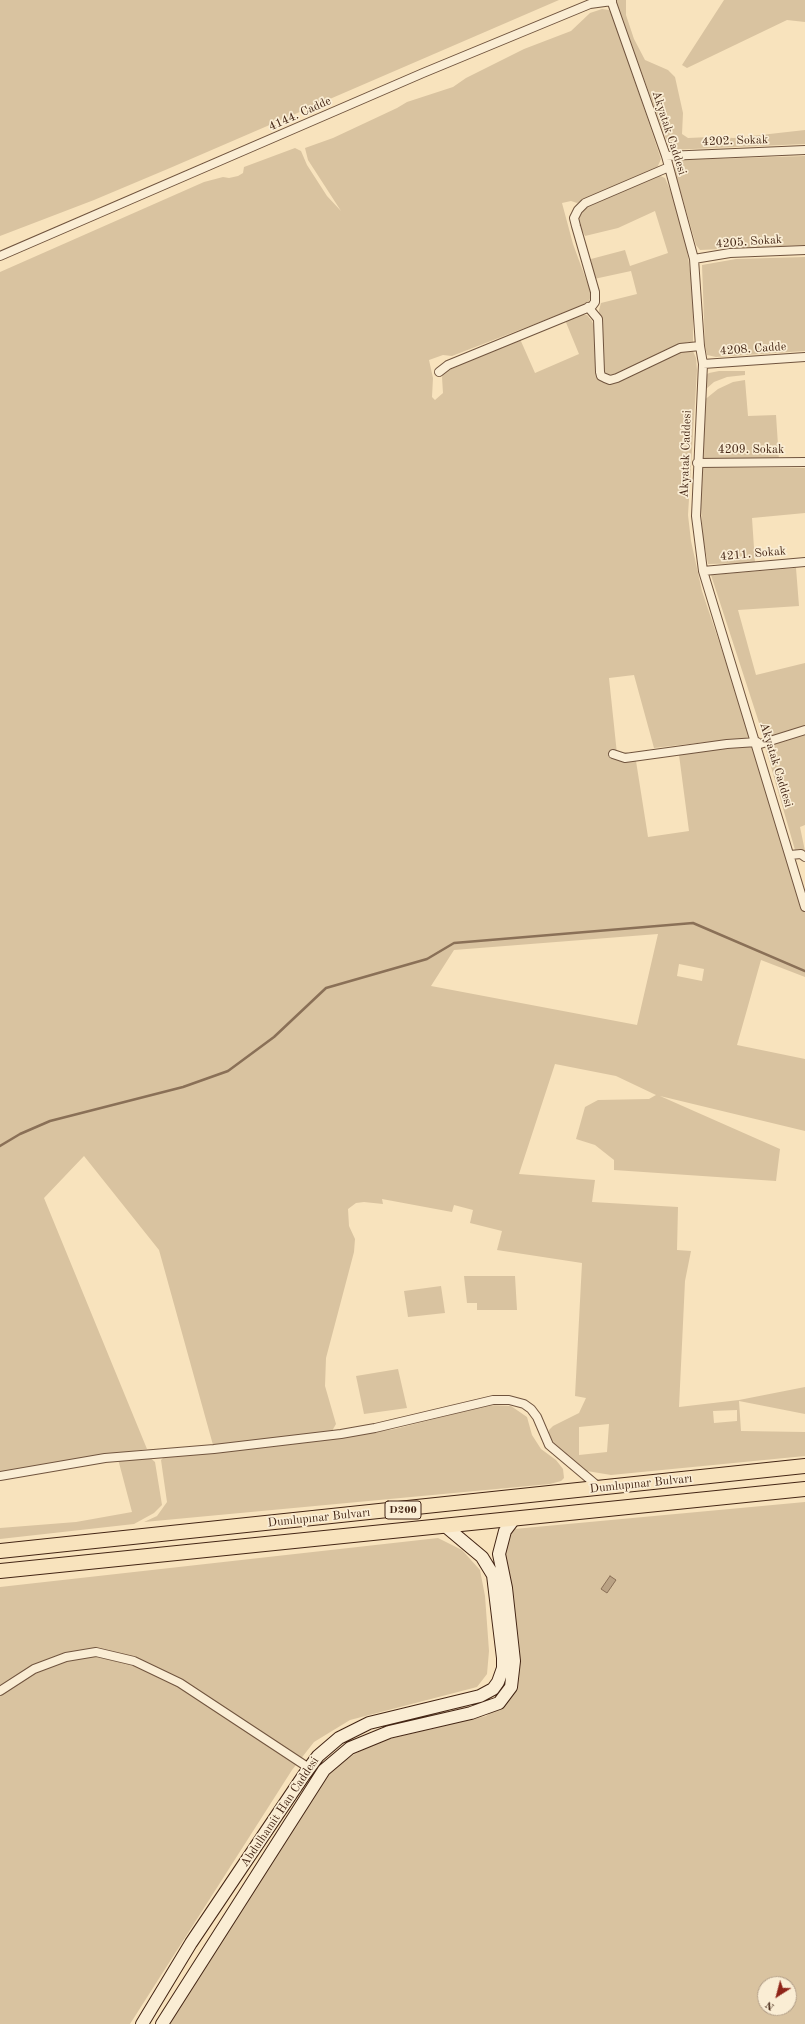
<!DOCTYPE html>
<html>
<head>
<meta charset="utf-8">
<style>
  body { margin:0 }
  #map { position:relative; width:805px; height:2024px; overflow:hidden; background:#f8e3bd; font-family:"Old Standard TT",serif }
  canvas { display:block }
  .north { position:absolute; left:757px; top:1976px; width:40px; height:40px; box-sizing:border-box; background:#faedd4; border:1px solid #b19d87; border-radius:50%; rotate:216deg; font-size:11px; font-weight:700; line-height:16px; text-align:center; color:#432514 }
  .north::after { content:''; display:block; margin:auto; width:14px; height:18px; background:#8f2418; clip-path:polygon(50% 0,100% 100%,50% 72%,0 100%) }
</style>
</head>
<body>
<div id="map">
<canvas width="805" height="2024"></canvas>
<div class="north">N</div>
</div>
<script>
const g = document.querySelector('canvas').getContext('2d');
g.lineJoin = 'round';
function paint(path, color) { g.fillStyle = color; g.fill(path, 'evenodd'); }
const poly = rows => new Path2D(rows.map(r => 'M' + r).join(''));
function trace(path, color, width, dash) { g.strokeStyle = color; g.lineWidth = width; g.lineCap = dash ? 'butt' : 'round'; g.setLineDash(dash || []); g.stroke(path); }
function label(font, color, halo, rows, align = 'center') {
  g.font = font + ' "Old Standard TT",serif'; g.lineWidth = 3.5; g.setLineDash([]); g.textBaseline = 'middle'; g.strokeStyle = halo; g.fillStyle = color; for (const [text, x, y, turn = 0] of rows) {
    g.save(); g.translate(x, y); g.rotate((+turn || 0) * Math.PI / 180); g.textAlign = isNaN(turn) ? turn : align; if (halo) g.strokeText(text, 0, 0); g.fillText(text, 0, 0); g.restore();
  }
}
paint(poly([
  [0,0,559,0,170,168,94,200,0,236],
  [615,0,626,0,626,15,634,39,645,60,668,70,675,77,683,113,682,134,688,138,710,137,734,138,805,130,805,144,670,150],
  [724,0,805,0,805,22,787,20,687,68,682,65],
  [602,9,609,10,613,17,661,159,657,168,577,203,571,201,562,203,573,244,591,293,589,303,452,356,443,355,429,360,433,378,432,397,435,400,443,393,442,377,444,372,520,339,535,373,579,354,565,320,580,315,587,315,592,321,595,329,595,358,598,373,603,380,683,349,692,349,696,358,697,370,688,515,691,541,702,591,752,740,706,742,654,748,634,675,609,678,617,754,627,752,636,761,648,837,689,831,679,755,720,748,751,746,756,749,770,804,805,912,805,977,761,960,737,1045,805,1059,805,1131,660,1096,780,1149,776,1181,614,1170,614,1160,595,1145,576,1139,585,1107,598,1100,649,1099,656,1095,616,1076,555,1064,519,1174,595,1180,592,1202,678,1207,677,1250,691,1251,685,1281,679,1407,739,1400,805,1387,805,1414,739,1401,741,1431,805,1432,805,1456,611,1475,587,1471,552,1444,549,1438,549,1430,553,1426,579,1413,586,1398,575,1396,582,1263,497,1250,502,1231,470,1223,473,1210,454,1205,452,1212,382,1199,383,1204,364,1202,356,1203,348,1209,349,1226,355,1239,354,1252,326,1358,325,1386,336,1424,332,1431,314,1435,213,1445,159,1250,84,1156,44,1198,147,1449,0,1473,0,272,204,182,223,177,229,178,238,176,243,173,244,167,295,148,301,151,307,165,327,196,341,211,308,160,305,148,333,138,397,108,407,102,453,87,466,78,524,49,571,31,590,13],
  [658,934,637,1025,431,986,454,950],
  [679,964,704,969,702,981,677,976],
  [737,1410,737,1421,714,1423,713,1411],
  [609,1424,607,1452,579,1455,579,1427],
  [805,156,805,245,700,250,696,245,674,169,676,163,680,160],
  [658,175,665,178,674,199,686,243,693,292,693,342,688,342,623,372,610,375,604,373,602,367,599,310,601,303,637,294,631,271,594,279,591,259,625,250,630,266,668,253,655,211,618,228,585,236,579,224,579,215,584,208],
  [805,257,805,351,716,357,707,355,705,346,702,265,736,259],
  [719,371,745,371,745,375,727,377,714,382,706,389,705,376,709,373],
  [745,380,748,416,776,415,779,460,700,461,703,401,718,389,733,382],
  [702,468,805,468,805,513,752,518,755,563,708,564,703,538,701,508],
  [796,568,799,606,738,610,756,675,805,663,805,726,764,738,711,575],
  [805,733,805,825,800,827,805,851,801,849,795,850,765,746],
  [464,1276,515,1276,517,1310,477,1310,477,1303,467,1303],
  [441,1286,445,1313,408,1317,404,1291],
  [398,1369,407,1408,364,1414,356,1376],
  [489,1405,511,1406,527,1417,532,1435,541,1449,556,1460,563,1469,564,1478,561,1481,550,1484,144,1522,157,1516,167,1502,161,1460,164,1457,361,1434,395,1429],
  [148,1456,155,1462,162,1505,154,1513,134,1524,0,1539,0,1528,76,1522,132,1512,118,1459],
  [805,1502,805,2024,169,2024,323,1780,333,1769,353,1755,376,1742,486,1716,507,1701,514,1690,519,1673,519,1651,501,1552,505,1539,514,1529],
  [765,1984,789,1984,789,2008,765,2008],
  [438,1538,462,1550,480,1570,485,1596,489,1651,487,1674,477,1687,350,1720,314,1742,292,1770,130,2024,0,2024,0,1587]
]), '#d9c3a0');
const water = poly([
  [610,1576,616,1580,607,1593,601,1589,610,1576]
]);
paint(water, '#baa284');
trace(water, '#8a7057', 1);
trace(poly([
  [0,1146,20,1134,50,1121,183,1087,228,1071,274,1037,326,988,427,959,454,943,693,923,805,971]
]), '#8a7057', 2.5);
const minor = poly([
  [611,0,666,156,694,259,700,346,703,364,696,516,703,571,805,907],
  [666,156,805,150],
  [0,256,423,73,590,4,612,1],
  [694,259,730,253,805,250],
  [588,307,598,319,600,372,601,376,605,378,610,380,617,378,680,348,700,346],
  [703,364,805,357],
  [439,372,448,365,592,306,595,302,595,292,576,226,574,218,578,210,585,203,669,167],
  [697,463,805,462],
  [703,571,805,562],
  [757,745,805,730],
  [613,754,625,758,727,744,757,742],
  [790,855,801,854,805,857],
  [0,1476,105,1458,214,1449,341,1434,375,1428,493,1400,509,1400,524,1404,531,1409,537,1417,549,1445,600,1488],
  [0,1691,34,1669,66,1657,96,1652,134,1661,180,1683,309,1768]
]);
const secondary = poly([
  [142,2024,191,1943,304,1775,318,1756,339,1738,369,1723,480,1696,493,1689,498,1682,503,1668,503,1658,493,1575,482,1557,445,1526],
  [162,2024,324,1770,350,1748,389,1732,471,1713,499,1703,511,1687,514,1661,506,1588,499,1554,505,1531,514,1519]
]);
const trunk = poly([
  [0,1551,805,1466],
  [0,1571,805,1489]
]);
trace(minor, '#70543e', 10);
trace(secondary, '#432514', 14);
trace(trunk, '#432514', 16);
trace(minor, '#faedd4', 8);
trace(secondary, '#faedd4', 12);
trace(trunk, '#f8e3bd', 14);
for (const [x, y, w] of [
  [403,1510,36]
]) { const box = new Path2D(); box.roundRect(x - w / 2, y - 9, w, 18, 3); g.fillStyle = '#faedd4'; g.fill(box); trace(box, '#432514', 1); }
label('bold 11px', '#432514', null, [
  ["D200",403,1510]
]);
label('12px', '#432514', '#faedd4', [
  ["4144. Cadde",300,114,-24],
  ["Akyatak Caddesi",669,133,72],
  ["4202. Sokak",735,141,-2],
  ["4205. Sokak",749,242,-4],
  ["4208. Cadde",753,349,-4],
  ["4209. Sokak",751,450],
  ["Akyatak Caddesi",686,454,-88],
  ["4211. Sokak",753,554,-5],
  ["Akyatak Caddesi",776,765,73],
  ["Dumlupınar Bulvarı",641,1484,-6],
  ["Dumlupınar Bulvarı",319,1518,-6],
  ["Abdulhamit Han Caddesi",280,1812,-56]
]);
</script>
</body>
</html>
